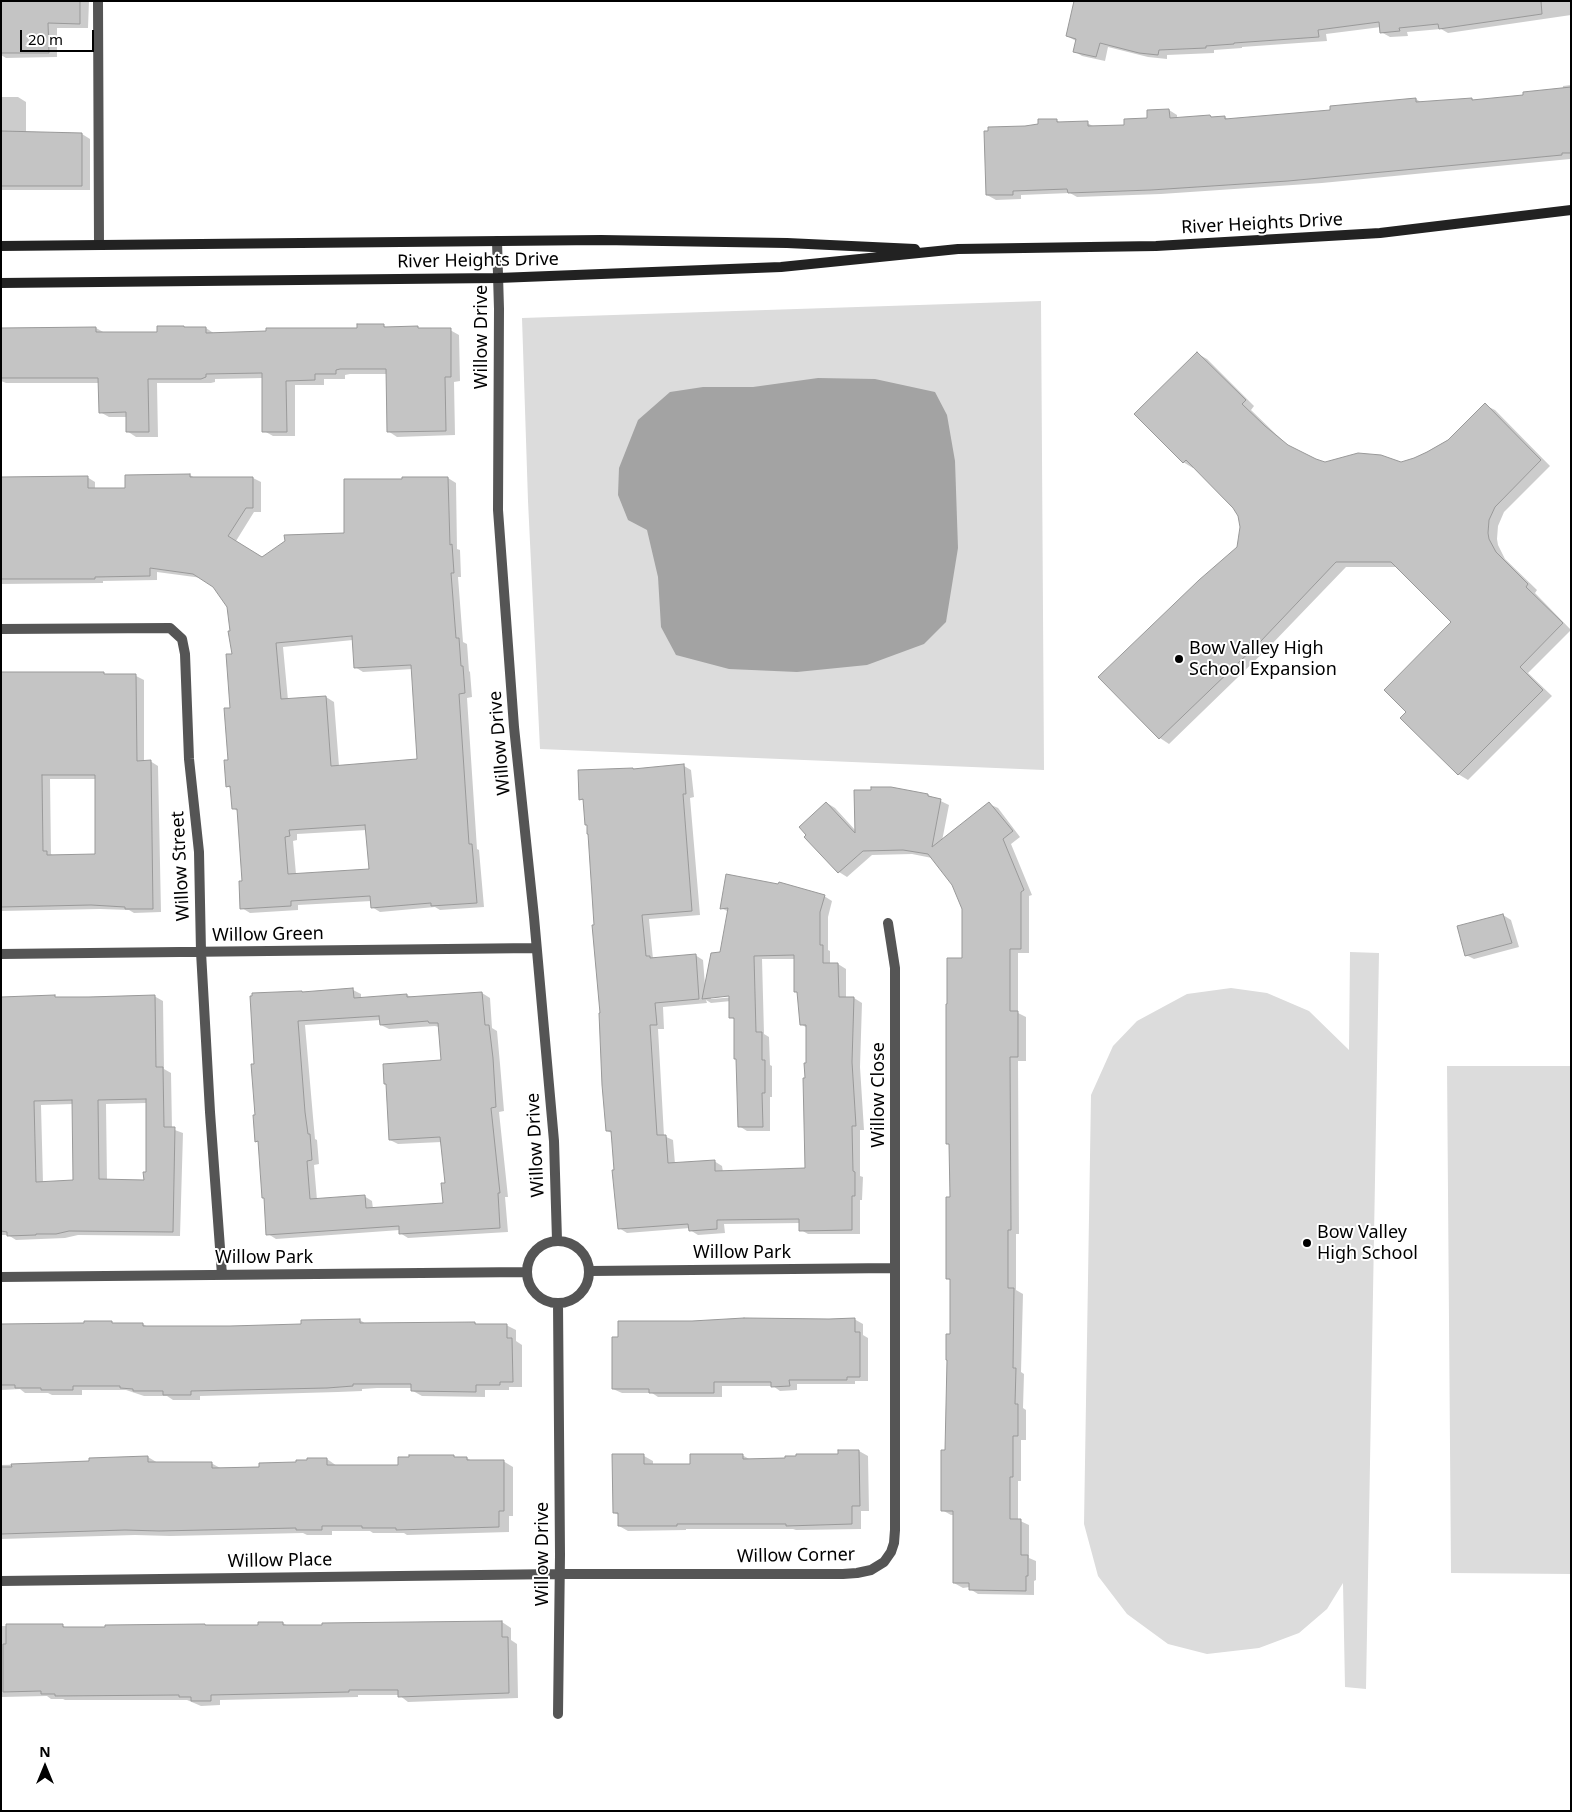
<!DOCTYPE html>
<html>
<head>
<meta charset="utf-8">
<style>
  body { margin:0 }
  #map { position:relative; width:1572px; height:1812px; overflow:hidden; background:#fff; font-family:"Noto Sans",sans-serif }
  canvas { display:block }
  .frame { position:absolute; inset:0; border:2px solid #000; pointer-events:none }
  .north { position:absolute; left:20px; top:1742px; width:50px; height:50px; -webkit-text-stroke:4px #fff; paint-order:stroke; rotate:0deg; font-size:14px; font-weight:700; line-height:20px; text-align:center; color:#000 }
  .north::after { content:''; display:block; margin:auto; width:18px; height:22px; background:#000; clip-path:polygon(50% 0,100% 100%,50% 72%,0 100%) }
  .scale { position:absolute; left:20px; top:30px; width:74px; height:22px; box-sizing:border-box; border:2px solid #000; border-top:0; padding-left:6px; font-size:15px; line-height:18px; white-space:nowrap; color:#000; -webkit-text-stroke:4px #fff; paint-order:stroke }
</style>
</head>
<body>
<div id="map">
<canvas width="1572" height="1812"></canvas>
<div class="frame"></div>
<div class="north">N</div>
<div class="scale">20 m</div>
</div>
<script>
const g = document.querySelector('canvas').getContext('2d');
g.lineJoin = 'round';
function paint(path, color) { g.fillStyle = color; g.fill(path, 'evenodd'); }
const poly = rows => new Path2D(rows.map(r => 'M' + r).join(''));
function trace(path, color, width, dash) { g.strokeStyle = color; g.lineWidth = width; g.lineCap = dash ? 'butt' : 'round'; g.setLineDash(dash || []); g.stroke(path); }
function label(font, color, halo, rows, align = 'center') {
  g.font = font + ' "Noto Sans",sans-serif'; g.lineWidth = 4; g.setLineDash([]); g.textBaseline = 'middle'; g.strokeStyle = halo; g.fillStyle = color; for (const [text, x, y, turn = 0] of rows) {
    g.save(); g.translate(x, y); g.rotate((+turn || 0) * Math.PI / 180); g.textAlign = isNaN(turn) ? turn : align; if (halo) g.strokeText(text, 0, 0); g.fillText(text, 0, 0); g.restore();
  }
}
paint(poly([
  [1041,301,1044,770,540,749,528,501,522,318],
  [1350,952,1379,953,1366,1689,1345,1687,1343,1583,1327,1609,1299,1633,1259,1648,1207,1654,1168,1644,1127,1614,1098,1576,1084,1524,1091,1095,1113,1046,1137,1021,1187,994,1231,988,1267,993,1309,1011,1349,1050],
  [1447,1066,1571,1066,1571,1574,1451,1573]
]), '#dcdcdc');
paint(poly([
  [818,378,875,379,935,392,947,415,955,461,958,548,946,622,924,644,867,665,797,672,729,669,676,655,661,627,658,577,647,530,628,520,618,495,619,468,638,420,670,392,703,387,753,387]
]), '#a3a3a3');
paint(poly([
  [1,1,89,1,88,28,57,28,57,57,6,58,1,55],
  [1075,1,1571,1,1571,15,1448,33,1441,29,1407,32,1408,36,1390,37,1381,32,1381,27,1326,34,1327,41,1242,47,1242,48,1214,50,1214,53,1167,55,1167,59,1148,57,1108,47,1105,61,1082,56,1074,51,1076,41,1067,36],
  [1571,85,1570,159,1322,183,1161,194,1077,197,1070,193,1021,195,1021,199,996,200,987,195,1025,127,1056,120,1061,123,1087,123,1095,127,1126,126,1148,119,1169,110,1177,115,1177,119,1210,116,1214,118,1225,117,1229,120,1331,111,1331,107,1416,99,1422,103,1472,99,1474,101,1525,96,1563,89,1563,86],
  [1,97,18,97,26,102,26,133,82,134,90,139,90,190,1,190],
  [384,326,388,328,450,330,459,335,460,381,454,382,455,435,397,437,388,431,387,374,350,374,345,375,345,379,324,379,324,385,295,385,295,436,273,436,264,431,263,378,215,379,215,382,211,383,157,383,158,437,136,437,127,431,127,417,109,417,100,412,99,383,6,383,1,381,1,330,96,328,105,333,159,333,186,328,206,328,215,334,358,329],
  [1198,354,1207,359,1254,406,1251,410,1286,444,1301,454,1325,463,1401,464,1414,459,1448,440,1485,405,1495,410,1550,466,1504,512,1498,526,1497,539,1498,545,1505,559,1537,590,1535,593,1571,630,1528,673,1552,696,1468,780,1458,774,1408,712,1453,622,1397,567,1346,567,1269,647,1169,744,1160,738,1100,677,1238,548,1241,527,1237,511,1194,466,1193,468,1183,462],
  [190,475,195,478,253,478,261,482,261,512,254,512,236,541,262,558,346,534,403,480,403,478,448,478,456,483,457,549,460,550,461,577,458,577,463,642,467,644,469,671,470,672,472,697,467,698,477,849,479,850,484,907,440,910,435,907,380,912,372,907,372,901,298,905,298,910,250,913,242,908,244,882,239,812,233,808,232,789,227,786,230,761,233,655,228,606,214,586,202,578,157,572,157,580,103,581,103,583,1,584,1,478,87,477,95,482,95,490,126,490],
  [353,640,355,667,363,672,413,669,418,760,339,766,334,702,326,697,288,700,283,647],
  [367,830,370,870,296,874,293,841,297,840,297,834],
  [1,673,103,674,107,676,136,676,144,680,144,762,150,761,158,766,161,912,134,913,129,910,100,909,1,911],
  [50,779,96,779,96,855,54,856,51,854],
  [684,766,691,770,694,797,690,798,700,915,649,919,653,959,695,955,703,960,705,985,721,953,729,912,721,908,824,896,832,901,828,917,828,950,830,951,830,965,838,964,846,969,846,998,854,998,862,1003,860,1067,864,1130,860,1130,860,1176,863,1177,862,1200,860,1200,860,1234,808,1234,801,1230,801,1223,724,1224,725,1233,698,1235,690,1230,690,1228,627,1233,619,1228,612,1133,607,1131,590,834,585,801,580,799,633,769,635,770],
  [762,959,795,959,795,991,799,994,801,1024,807,1028,807,1169,723,1172,722,1166,714,1161,675,1164,673,1140,664,1136,658,1029,664,1029,663,1007,707,1003,706,1000,711,1003,731,1001,730,1017,736,1020,739,1126,747,1131,770,1131,770,1097,772,1097,772,1066,770,1065,769,1037,764,1034],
  [736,995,736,997,711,999,711,997],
  [928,795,949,805,942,841,989,804,998,808,1020,837,1011,844,1032,895,1029,896,1029,953,1018,953,1018,1013,1026,1017,1026,1061,1018,1061,1019,1234,1016,1234,1016,1290,1023,1294,1021,1372,1024,1374,1023,1408,1026,1410,1026,1440,1021,1440,1021,1481,1018,1481,1018,1520,1029,1525,1029,1558,1036,1561,1036,1580,1034,1581,1034,1595,978,1594,970,1589,970,1587,963,1588,954,1583,954,1515,951,1515,942,1510,952,1335,952,1281,948,1279,951,1198,950,1145,947,1143,949,1006,963,959,963,909,953,884,932,858,912,854,872,855,847,877,839,872,806,837,827,803,835,808,856,831],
  [1503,915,1511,920,1519,947,1474,959,1466,955],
  [353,990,361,994,361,999,407,995,413,998,482,993,490,998,492,1028,497,1031,500,1064,504,1111,499,1112,508,1197,505,1197,508,1232,408,1238,400,1233,400,1230,276,1239,268,1234,259,1143,257,1141,256,1065,252,997],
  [381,1020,381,1025,389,1029,435,1026,439,1027,442,1061,385,1084,387,1085,390,1140,398,1144,442,1142,446,1184,444,1205,373,1209,372,1201,364,1196,317,1200,314,1165,319,1164,317,1140,315,1139,313,1117,305,1025],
  [154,996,163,1001,164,1069,171,1073,172,1129,183,1133,180,1236,78,1235,65,1238,16,1240,8,1235,1,1235,1,998],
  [147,1103,147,1173,145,1181,107,1180,106,1104],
  [73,1104,75,1182,43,1183,41,1105],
  [854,1319,863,1324,863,1335,868,1338,868,1381,855,1381,855,1384,797,1384,797,1390,780,1391,773,1386,722,1386,722,1397,658,1397,652,1393,622,1393,613,1389],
  [360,1320,366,1324,475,1323,478,1325,506,1325,516,1330,516,1341,522,1345,522,1387,509,1387,509,1390,485,1390,485,1397,422,1396,413,1391,413,1388,377,1388,362,1389,362,1391,338,1392,200,1396,200,1400,173,1400,167,1396,144,1396,126,1390,82,1390,82,1395,52,1395,48,1393,25,1393,20,1389,1,1390,1,1324,85,1324,111,1322,115,1324,143,1324,148,1327,302,1326],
  [859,1451,868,1456,869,1511,861,1511,861,1529,796,1530,793,1529,686,1529,686,1530,628,1531,619,1526,619,1515,614,1513,614,1456,644,1456,653,1461,653,1465,691,1465,742,1455,751,1460,840,1455],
  [453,1456,457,1458,467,1458,472,1461,503,1461,513,1467,513,1516,509,1516,509,1532,407,1535,404,1533,373,1533,370,1531,332,1531,332,1535,307,1535,303,1533,170,1536,135,1535,1,1539,1,1465,39,1464,148,1457,158,1463,211,1463,222,1469,260,1469,308,1462,308,1459,327,1459,337,1466,399,1466],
  [502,1622,511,1628,511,1640,517,1644,518,1698,408,1702,399,1695,358,1695,358,1697,220,1700,220,1705,201,1706,187,1700,65,1700,63,1699,51,1699,47,1696,2,1697,1,1701,1,1626,63,1626,67,1628,259,1627,283,1623,288,1626]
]), '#0003');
const building = poly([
  [1,1,80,1,80,24,48,23,49,53,1,53,1,1],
  [1074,1,1541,1,1542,14,1439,29,1438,24,1399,28,1400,31,1380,33,1379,22,1318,30,1319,37,1234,43,1234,44,1206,46,1206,48,1159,50,1158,55,1139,53,1100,43,1096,57,1073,52,1076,39,1066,36,1074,1],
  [1571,87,1571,153,1562,153,1562,155,1288,181,1151,190,1068,193,1067,189,1013,191,1013,195,986,195,984,131,988,131,988,127,1025,126,1038,124,1038,119,1057,119,1057,122,1088,121,1088,126,1124,125,1124,119,1147,118,1147,110,1169,109,1170,118,1210,115,1211,117,1225,116,1225,119,1330,110,1330,106,1416,98,1416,102,1472,98,1472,100,1523,95,1523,92,1571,87],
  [1,131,82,133,82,186,1,186,1,131],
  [357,324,384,324,384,327,418,326,418,328,451,328,451,377,445,377,446,431,387,432,386,369,340,369,336,370,336,374,315,374,315,380,286,381,287,432,262,432,262,373,206,374,206,377,201,379,148,379,149,432,126,432,126,412,99,413,98,378,1,378,1,328,96,327,96,332,157,332,157,326,184,326,184,327,206,327,206,333,266,331,266,328,357,328,357,324],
  [1197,352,1246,400,1242,404,1265,426,1288,445,1316,459,1325,462,1358,453,1381,455,1401,462,1414,458,1427,452,1448,440,1485,403,1541,460,1495,507,1489,520,1488,533,1489,539,1496,552,1528,584,1526,587,1563,623,1520,667,1543,690,1458,775,1400,718,1406,712,1384,690,1451,622,1391,562,1336,562,1260,642,1159,739,1098,677,1199,580,1237,547,1240,527,1238,516,1233,508,1186,460,1183,463,1134,414,1197,352],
  [190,474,190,477,253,477,253,508,246,508,228,536,262,557,285,541,284,535,344,533,344,479,402,479,402,477,448,477,450,545,452,544,454,573,451,573,456,638,459,638,461,666,463,666,465,693,459,694,469,844,472,844,477,903,431,906,431,903,371,908,370,896,291,901,291,906,240,909,239,881,242,881,237,809,232,809,230,786,226,787,224,760,228,760,224,708,230,708,226,654,232,654,228,631,230,631,227,607,213,587,193,574,150,568,150,576,95,577,95,579,1,579,1,477,88,476,88,488,125,488,125,475,190,474],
  [352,636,354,668,411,665,417,759,331,766,326,696,281,699,276,643,352,636],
  [365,825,369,869,288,874,285,837,290,836,289,830,365,825],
  [1,672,104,672,104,674,136,674,137,761,151,760,153,909,125,909,125,907,91,905,1,907,1,672],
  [42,775,95,775,95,854,47,855,47,851,43,851,42,775],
  [684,764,686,794,683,794,692,911,642,915,646,956,650,956,650,958,696,954,699,999,655,1003,657,1025,650,1025,657,1135,666,1135,668,1163,715,1160,715,1171,805,1168,803,1078,805,1078,804,1063,806,1063,806,1025,800,1025,797,992,794,992,794,955,754,956,756,1032,762,1032,762,1060,765,1060,765,1093,762,1093,763,1127,738,1127,736,1059,734,1059,734,1018,729,1018,729,996,702,999,711,953,720,952,728,908,720,909,726,874,778,884,779,882,825,895,820,912,820,945,823,945,823,963,838,963,839,997,854,997,852,1062,856,1126,852,1126,853,1171,855,1172,855,1196,852,1196,852,1230,799,1231,799,1219,717,1220,717,1229,689,1231,688,1224,618,1229,612,1170,614,1170,611,1131,606,1131,602,1085,599,1013,600,1013,592,925,594,925,588,834,587,834,587,825,585,825,583,799,579,800,578,770,633,768,633,769,684,764],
  [871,787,891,787,928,794,928,796,941,799,932,847,989,802,1013,831,1003,839,1024,890,1021,892,1021,949,1010,949,1010,1011,1018,1011,1018,1057,1010,1057,1011,1230,1008,1230,1008,1288,1014,1288,1013,1368,1016,1368,1015,1404,1018,1404,1018,1436,1013,1436,1013,1477,1010,1477,1010,1519,1021,1519,1021,1555,1028,1555,1028,1576,1026,1576,1026,1591,969,1590,969,1583,953,1583,953,1511,941,1511,941,1450,945,1450,947,1360,946,1360,946,1334,950,1334,950,1279,946,1279,946,1197,950,1197,949,1144,946,1144,946,1004,947,1004,947,958,962,958,962,909,952,885,928,854,903,850,863,851,838,873,804,837,806,835,799,827,826,802,855,833,854,790,871,790,871,787],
  [1503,914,1512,943,1465,956,1457,926,1503,914],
  [353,988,354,998,407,994,407,997,482,992,485,1025,489,1025,493,1058,496,1107,491,1108,500,1193,498,1193,500,1228,399,1234,399,1226,266,1235,264,1198,262,1198,258,1141,255,1142,253,1115,255,1115,251,1064,254,1064,250,996,252,996,252,993,302,991,302,992,353,988],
  [379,1016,380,1025,428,1021,429,1023,438,1023,441,1060,383,1064,384,1084,386,1084,389,1140,440,1137,445,1183,441,1183,443,1203,366,1208,365,1195,310,1199,307,1161,312,1160,310,1134,308,1134,305,1112,298,1021,379,1016],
  [55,995,55,997,89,997,155,995,156,1067,163,1067,164,1127,175,1127,173,1232,69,1231,56,1234,36,1234,36,1235,7,1236,7,1232,1,1231,1,997,55,995],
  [146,1099,146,1172,143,1172,144,1180,99,1179,98,1100,146,1099],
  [72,1100,73,1180,36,1182,34,1101,72,1100],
  [744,1318,829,1319,855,1318,855,1332,860,1332,860,1377,847,1377,847,1380,789,1380,790,1386,771,1387,771,1382,714,1382,714,1393,649,1393,649,1389,612,1389,612,1337,618,1337,618,1321,692,1321,744,1318],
  [360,1319,360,1323,475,1322,475,1324,507,1324,507,1338,512,1338,513,1382,500,1382,500,1385,476,1385,476,1392,411,1391,411,1384,353,1384,353,1386,327,1388,191,1391,191,1395,163,1395,163,1391,133,1391,133,1389,120,1388,120,1386,73,1386,73,1390,41,1390,41,1388,15,1388,15,1385,1,1385,1,1324,84,1323,84,1321,112,1321,112,1323,143,1323,143,1326,230,1326,301,1324,301,1320,360,1319],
  [838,1450,859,1450,860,1506,852,1506,852,1524,786,1526,786,1524,677,1524,677,1526,618,1526,618,1513,613,1513,612,1454,644,1454,644,1464,690,1464,690,1454,743,1454,743,1459,785,1458,785,1456,796,1456,796,1454,838,1454,838,1450],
  [409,1455,454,1455,454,1457,467,1457,467,1460,504,1460,504,1511,499,1511,499,1527,396,1530,396,1528,362,1528,362,1526,322,1526,322,1530,296,1530,296,1528,159,1531,125,1530,1,1534,1,1467,12,1467,11,1464,89,1461,89,1458,148,1456,148,1462,212,1462,212,1468,259,1467,259,1463,296,1462,296,1460,307,1460,307,1458,327,1458,327,1465,398,1465,398,1457,409,1457,409,1455],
  [502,1621,502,1637,508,1637,509,1693,398,1697,398,1690,349,1690,349,1692,211,1695,211,1701,191,1701,191,1697,179,1697,179,1695,55,1696,55,1694,41,1694,41,1691,3,1692,3,1644,6,1644,6,1624,63,1624,63,1627,105,1627,105,1625,205,1624,205,1625,258,1625,258,1622,283,1622,283,1625,322,1625,322,1623,502,1621]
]);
paint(building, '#c4c4c4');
trace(building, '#999', 1);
trace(poly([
  [98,1,99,245],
  [497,241,499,309,498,510,514,727,534,917,554,1141,557,1240],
  [1,629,170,628,182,639,185,654,189,759,199,852,201,952,210,1112,222,1275],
  [1,954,536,948],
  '527 1272a31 31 0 1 1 62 0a31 31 0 1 1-62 0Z',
  [590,1271,894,1268],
  [1,1277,526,1272],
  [558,1303,560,1555,558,1714],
  [1,1581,560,1574,843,1574,857,1573,871,1570,884,1562,891,1552,894,1543,895,1530,895,968,888,923]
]), '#555', 10);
trace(poly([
  [1,246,601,240,787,243,915,249],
  [1,283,498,278,781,267,958,249,1156,246,1380,233,1571,210]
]), '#222', 10);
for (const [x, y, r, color] of [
  [1179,659,5,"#000"],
  [1307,1243,5,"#000"]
]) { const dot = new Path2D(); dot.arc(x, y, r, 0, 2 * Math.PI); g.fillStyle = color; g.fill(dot); trace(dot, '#fff', 2); }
label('18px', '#000', '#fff', [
  ["River Heights Drive",1262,224,-3],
  ["River Heights Drive",478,261,-1],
  ["Willow Drive",482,337,-90],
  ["Willow Drive",500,743,-95],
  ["Willow Street",181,866,-93],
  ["Willow Green",268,935,-1],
  ["Willow Close",879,1095,-90],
  ["Willow Drive",536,1145,-93],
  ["Willow Park",742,1253],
  ["Willow Park",264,1258],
  ["Willow Drive",543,1554,-90],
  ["Willow Corner",796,1556,-1],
  ["Willow Place",280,1561,-1]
]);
label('18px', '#000', '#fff', [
  ["Bow Valley High",1189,649],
  ["School Expansion",1189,670],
  ["Bow Valley",1317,1233],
  ["High School",1317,1254]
], 'left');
</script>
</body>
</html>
